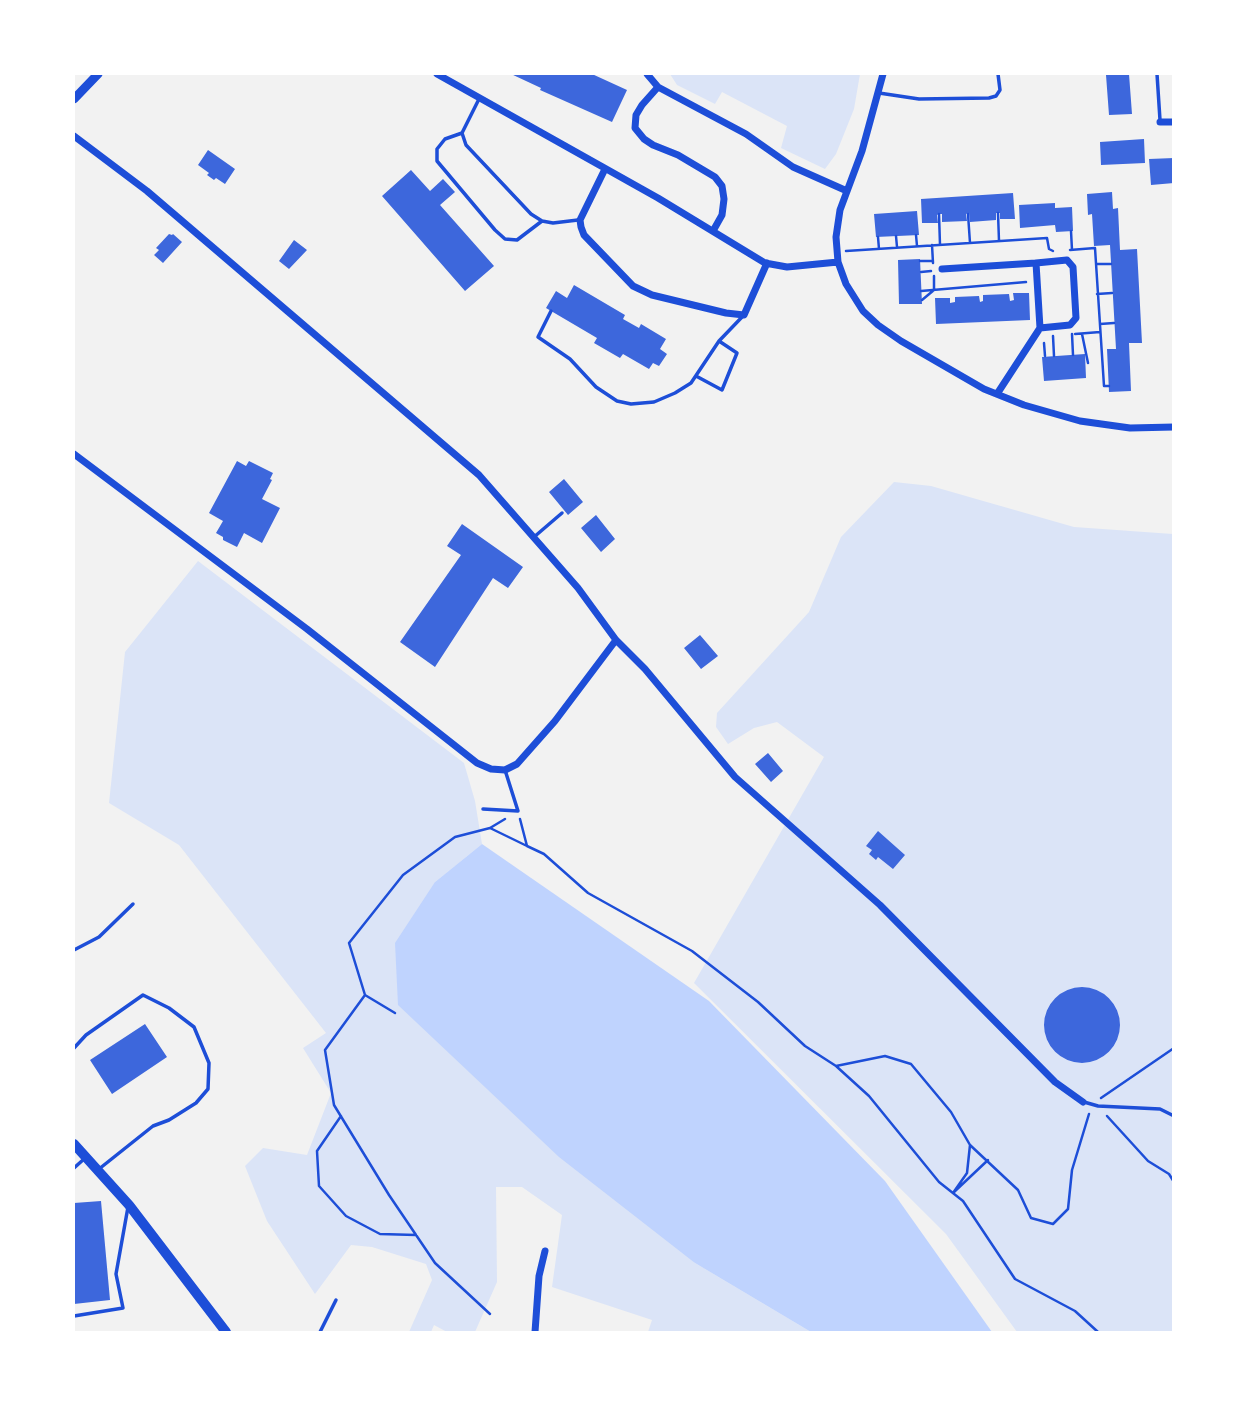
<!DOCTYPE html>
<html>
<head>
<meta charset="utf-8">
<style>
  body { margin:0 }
  #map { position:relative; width:1247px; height:1406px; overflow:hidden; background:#f2f2f2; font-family:"Golos Text",sans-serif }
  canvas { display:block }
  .frame { position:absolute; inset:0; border:75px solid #fff; pointer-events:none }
</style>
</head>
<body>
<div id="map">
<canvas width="1247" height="1406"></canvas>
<div class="frame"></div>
</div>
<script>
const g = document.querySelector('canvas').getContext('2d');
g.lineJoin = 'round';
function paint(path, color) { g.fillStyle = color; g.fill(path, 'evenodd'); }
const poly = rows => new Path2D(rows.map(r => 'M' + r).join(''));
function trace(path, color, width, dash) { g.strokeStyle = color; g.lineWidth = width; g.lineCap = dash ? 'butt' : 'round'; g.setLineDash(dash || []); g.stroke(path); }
paint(poly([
  [670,74,860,74,854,109,836,154,825,169,781,148,787,126,722,92,715,104,677,85],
  [894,482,931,486,1074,527,1173,534,1173,1332,1017,1332,946,1234,694,983,824,757,777,722,754,728,728,744,716,727,717,713,809,612,841,537],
  [198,561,464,763,475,801,482,844,435,882,695,1263,811,1332,648,1332,652,1320,552,1287,562,1215,522,1187,496,1187,497,1282,475,1332,447,1332,434,1325,431,1332,409,1332,432,1280,426,1264,372,1247,351,1245,315,1294,267,1221,245,1166,263,1148,307,1155,331,1093,303,1048,326,1033,179,845,109,803,125,652]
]), '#dbe4f7');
paint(poly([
  [482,844,709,1001,885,1181,992,1332,811,1332,695,1263,559,1157,398,1005,395,943,435,882]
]), '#bfd3fe');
paint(poly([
  [511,74,592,74,627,90,612,122,540,90,541,88],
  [1129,74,1132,114,1109,115,1106,75],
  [1144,139,1145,163,1101,165,1100,142],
  [208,150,235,169,225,184,216,178,214,180,207,175,209,173,198,165],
  [1174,158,1174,183,1151,185,1149,159],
  [411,170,430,191,443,179,455,192,440,205,494,266,465,291,382,196],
  [1112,192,1113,209,1118,208,1120,250,1137,249,1142,343,1129,343,1131,391,1109,392,1107,349,1116,349,1110,245,1094,246,1092,214,1088,215,1087,194],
  [1013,193,1015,219,1000,219,1000,213,996,213,996,220,970,222,969,213,966,214,967,221,942,222,942,214,939,214,937,215,938,223,922,223,921,199],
  [1055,203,1055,208,1072,207,1073,231,1056,232,1055,225,1020,228,1019,205],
  [917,211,919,235,876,237,874,214],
  [169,234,172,235,173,234,182,242,163,263,154,255,159,250,156,248],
  [294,240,307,250,289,269,279,261],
  [920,259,922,304,899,304,898,260],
  [574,285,625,315,623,319,639,328,641,324,666,339,660,349,667,354,659,366,653,363,649,369,623,354,620,358,594,343,597,338,546,308,556,291,567,298],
  [1013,293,1029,293,1030,320,936,324,935,298,950,298,950,303,955,302,955,297,979,296,980,302,983,301,983,295,1009,294,1010,301,1014,300],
  [1085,354,1086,378,1044,381,1042,357],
  [237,461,246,466,249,461,273,473,270,479,272,480,262,499,280,508,262,543,244,533,237,547,223,540,223,537,216,533,223,521,209,513],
  [564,479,583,502,568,515,549,492],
  [596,515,615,539,601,552,581,528],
  [462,524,523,567,508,588,493,578,435,667,400,642,461,555,447,546],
  [700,635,718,656,701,669,684,648],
  [768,753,783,771,771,782,755,764],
  [878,831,905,855,893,869,878,857,876,860,869,854,872,850,866,846],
  '1044 1025a38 38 0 1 1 76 0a38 38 0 1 1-76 0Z',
  [145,1024,167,1057,112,1094,90,1060],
  [101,1201,110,1300,74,1304,74,1203]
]), '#3d67dc');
trace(poly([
  [998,213,999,241],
  [939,214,940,245],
  [968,214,970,243],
  [1071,231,1072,250],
  [916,235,917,246],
  [896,236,897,247],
  [878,237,879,249],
  [932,245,933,263],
  [1070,250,1095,248,1104,386,1109,386],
  [846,251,1047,238,1049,249,1053,251],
  [920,261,933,261],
  [1096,264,1111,264],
  [921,272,931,271],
  [934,276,934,290],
  [921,291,1026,282],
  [1097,294,1112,293],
  [922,300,934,290],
  [1100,324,1114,323],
  [1072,334,1073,355],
  [1075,334,1100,332],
  [1082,334,1088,363],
  [1053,336,1054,356],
  [1044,343,1045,356],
  [490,828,505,819],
  [527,846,544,854,588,893,692,951,758,1002,805,1046,836,1066,869,1096,939,1182,963,1201,1015,1279,1075,1311,1098,1332],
  [365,995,395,1013],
  [836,1066,885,1056,911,1064,951,1112,970,1145,967,1173,953,1193,988,1160],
  [1101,1098,1174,1048],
  [341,1116,317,1151,319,1186,346,1216,380,1234,416,1235],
  [1107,1116,1148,1161,1169,1174,1174,1182],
  [970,1145,1018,1190,1031,1218,1053,1224,1068,1209,1072,1170,1089,1114],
  [490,1314,435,1263,389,1195,334,1105,325,1050,365,995,349,943,403,875,455,837,490,828,527,846,520,819]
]), '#1d4ed8', 2.5);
trace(poly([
  [1157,74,1160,120],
  [879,93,919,99,989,98,996,96,1000,90,998,74],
  [479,99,462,133,466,145,531,214,542,221,553,223,578,220],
  [462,133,445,139,437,149,437,161,495,230,505,239,517,240,542,221],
  [551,311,538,337,570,359,596,387,617,401,631,404,654,402,675,393,691,383,719,341,743,316],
  [696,376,722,390,737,353,719,341],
  [534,537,562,513],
  [483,809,518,811,505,770],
  [74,950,99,937,133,904],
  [74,1048,86,1035,143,995,169,1008,194,1027,209,1063,208,1089,196,1103,169,1120,153,1126,99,1169],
  [1084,1102,1098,1106,1160,1109,1174,1116],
  [74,1168,84,1159],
  [74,1316,123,1308,116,1274,128,1207],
  [320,1332,336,1300]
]), '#1d4ed8', 3.5);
trace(poly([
  [437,74,658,198,765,263,787,267,838,262],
  [647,74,658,87,746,134,793,167,847,191],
  [883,74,862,151,840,210,836,237,838,262,846,284,863,311,878,325,901,341,984,389,1024,405,1080,421,1130,428,1174,427],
  [658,87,642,105,636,115,635,128,644,139,653,145,678,155,715,177,722,186,724,199,722,215,713,231],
  [1160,122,1174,122],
  [74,136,147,191,479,475,578,588,616,640,645,669,735,777,880,905,1055,1082,1083,1102],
  [605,169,580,220,581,227,584,235,633,286,652,295,726,313,744,315,767,263],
  [1036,263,1067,260,1073,267,1076,318,1070,325,1040,328],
  [942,269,1036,263,1040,328,997,394],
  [74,454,307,629,477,763,491,769,505,770,517,764,555,721,616,640],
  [535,1332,539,1276,545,1251]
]), '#1d4ed8', 7);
trace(poly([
  [74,99,98,74]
]), '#1d4ed8', 9);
trace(poly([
  [74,1144,129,1205,226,1332]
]), '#1d4ed8', 10);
</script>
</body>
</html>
